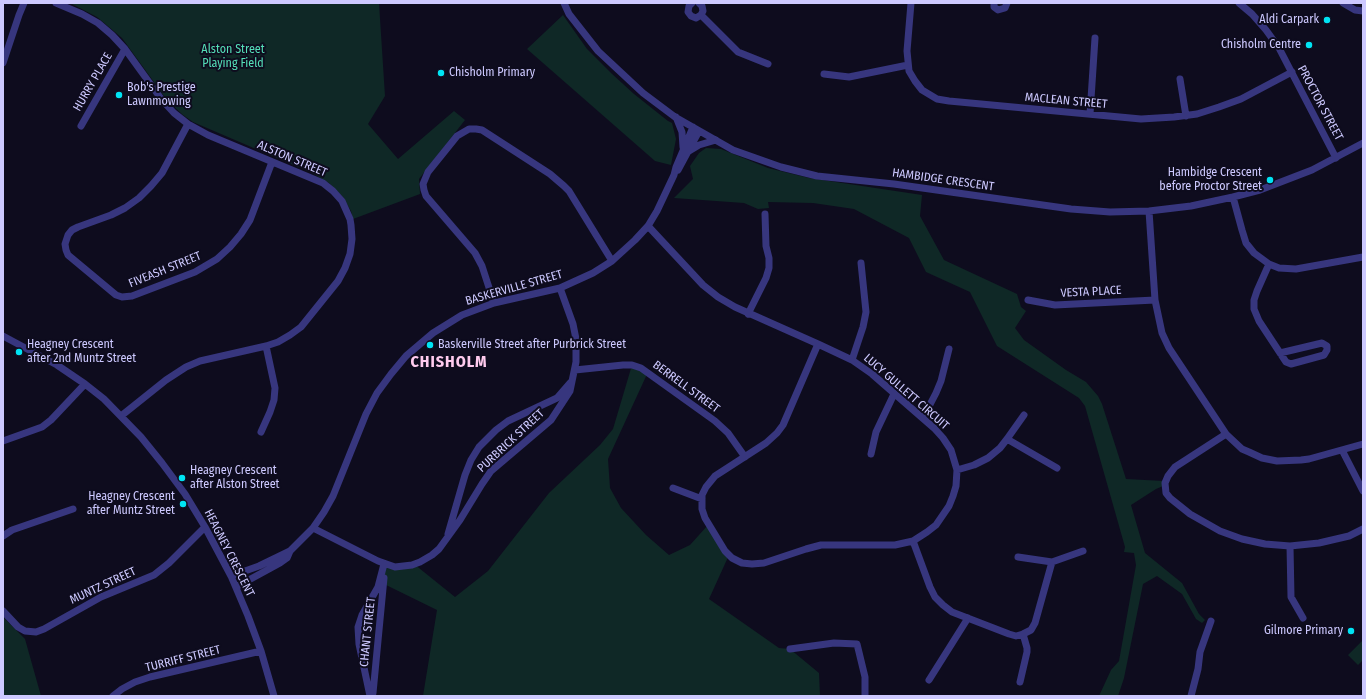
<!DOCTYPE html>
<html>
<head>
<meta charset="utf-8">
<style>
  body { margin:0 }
  #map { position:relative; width:1366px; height:699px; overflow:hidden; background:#0e0c1e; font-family:"Fira Sans Condensed",sans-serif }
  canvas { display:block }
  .frame { position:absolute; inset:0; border:4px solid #cdc9ff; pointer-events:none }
</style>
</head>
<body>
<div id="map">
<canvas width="1366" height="699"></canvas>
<div class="frame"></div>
</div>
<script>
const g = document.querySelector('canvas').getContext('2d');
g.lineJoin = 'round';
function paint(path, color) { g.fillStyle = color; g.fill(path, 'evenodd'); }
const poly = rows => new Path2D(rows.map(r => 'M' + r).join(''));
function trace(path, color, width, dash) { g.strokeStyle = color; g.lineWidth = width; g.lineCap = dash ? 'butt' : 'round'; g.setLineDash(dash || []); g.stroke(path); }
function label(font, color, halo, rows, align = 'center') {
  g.font = font + ' "Fira Sans Condensed",sans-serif'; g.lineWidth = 4; g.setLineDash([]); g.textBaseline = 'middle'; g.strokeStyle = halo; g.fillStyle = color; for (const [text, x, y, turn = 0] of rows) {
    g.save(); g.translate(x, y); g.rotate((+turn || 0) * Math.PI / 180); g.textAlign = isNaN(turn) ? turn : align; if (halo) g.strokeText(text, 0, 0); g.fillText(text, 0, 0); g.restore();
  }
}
paint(poly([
  [70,3,379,3,385,96,368,124,398,159,454,111,465,120,419,179,420,194,353,219,351,211,343,197,329,183,312,173,193,122,183,115,167,100,122,38,97,17],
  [563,15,587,49,611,73,634,94,668,121,672,123,676,139,671,165,655,161,527,49],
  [706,148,721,149,768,168,809,178,922,195,920,216,944,260,1017,294,1021,307,1026,311,1015,328,1024,340,1066,370,1086,382,1098,396,1102,404,1126,479,1164,481,1163,486,1156,489,1131,505,1145,553,1182,583,1199,614,1205,620,1202,623,1196,619,1182,594,1157,576,1143,584,1124,678,1118,696,1099,696,1111,670,1119,661,1136,565,1134,553,1124,552,1125,547,1085,406,1079,398,997,346,970,292,926,272,909,238,854,209,813,203,768,202,769,208,758,209,744,203,674,198,693,179,690,166,699,153],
  [632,365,648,372,608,459,610,488,621,508,646,535,669,555,690,545,708,525,729,555,709,599,779,648,790,649,819,673,820,696,423,696,437,610,384,584,384,564,414,564,455,597,488,571,549,493,600,445,613,429],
  [3,617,25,639,41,696,3,696],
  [1363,640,1363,660,1358,665,1348,655]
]), '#0f2826');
trace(poly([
  [56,3,82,14,98,23,112,35,125,49,162,100,174,113,188,124,208,135,323,183,333,191,342,201,350,219,351,225,352,239,350,254,345,268,338,281,301,327,290,335,278,342,266,346,200,361,186,367,166,380,121,416],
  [564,3,569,14,598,51,643,93,675,117,733,150,781,167,817,176,894,184,1071,209,1110,212,1149,211,1191,206,1233,197,1260,190,1312,170,1363,143],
  [692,3,689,6,688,12,691,16,696,18,701,15,703,11,702,6,699,3],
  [911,3,907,51,909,71,915,81,922,90,937,99,949,101,1141,119,1174,117,1197,114,1219,107,1241,99,1292,72],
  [994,3,994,7,998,10,1005,8,1007,3],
  [1239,3,1252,14,1266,30,1279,48,1336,158],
  [1343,3,1355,10,1363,11],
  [701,15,738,52,768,64],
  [3,63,19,15,24,3],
  [824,74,849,77,908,65],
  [1180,79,1186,116],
  [1090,114,1095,38],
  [676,117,682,132,683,147],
  [188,124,162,173,151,186,139,198,125,208,111,215,78,227,72,230,68,235,65,244,66,250,68,255,116,295,122,297,132,296,195,272,217,259,230,247,241,234,250,220,272,162],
  [81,126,125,49],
  [689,151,699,145,716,140],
  [678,170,699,131],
  [1233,197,1242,230,1246,243,1254,253,1269,264,1279,268,1296,269,1363,257],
  [1149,211,1155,300,1162,333,1169,348,1226,434,1242,449,1249,452,1262,458,1277,461,1301,460,1309,459,1363,444],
  [648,226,703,285,718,297,735,307,818,344,783,425,777,433,766,443,715,476,706,487,702,495,702,509,705,518,725,551,732,558,742,563,752,564,764,563,806,549,821,545,895,545,913,541,927,532,936,525,949,506,953,496,956,486,957,470,951,450,943,438,934,428,872,374,852,360,818,344],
  [1269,264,1257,291,1254,300,1254,309,1259,321,1286,362,1291,364,1324,355,1327,350,1327,346,1322,343,1280,353],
  [1028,300,1055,305,1155,300],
  [494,303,482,266,475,253,426,196,424,190,423,184,428,172,457,136,469,129,476,129,482,130,550,174,564,186,569,191,612,261],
  [748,314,766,278,769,268,769,258,766,246,765,214],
  [3,336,57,365,85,384,104,399,141,437,162,463,185,494,205,527,231,576,248,616,261,651,274,696],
  [852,360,863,327,866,312,861,263],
  [575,370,623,365,632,365,641,368,715,421,728,433,745,457],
  [923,418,936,393,941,381,949,349],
  [261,432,270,412,274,400,275,388,266,346],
  [1226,434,1175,467,1168,476,1165,483,1166,493,1170,498,1190,514,1220,531,1242,539,1265,544,1290,546,1319,543,1349,536,1363,529],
  [1007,439,1057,468],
  [3,441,42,427,51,420,85,384],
  [1342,450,1363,491],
  [871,454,876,432,894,394],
  [957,470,974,465,988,458,1000,448,1007,439,1024,415],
  [673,488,702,499],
  [313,528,378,561,395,567,412,565,420,562,432,555,439,549,460,520,482,484,491,471,551,420,570,391,576,362,576,339,573,324,560,288],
  [448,534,465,475,471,460,479,447,496,430,508,421,557,398,570,383],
  [3,536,12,530,73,509],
  [913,541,930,587,935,597,943,605,952,612,1009,634,1016,636,1023,634,1031,630,1035,623,1052,562],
  [1290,546,1291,597,1303,618],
  [1018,557,1052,562,1083,551],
  [231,576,259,566,290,551],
  [236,587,280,563,287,558,290,551,313,528,324,512,333,496,366,414,377,393,391,374,406,356,433,333,462,315,494,303,560,288,593,273,612,261,635,240,648,226,657,211,674,175,676,167,693,127],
  [3,611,18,627,25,631,36,632,44,629,101,597,154,575,169,563,205,527],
  [790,649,834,643,857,644,865,677,865,696],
  [929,680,968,618],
  [1020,682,1027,652,1027,648,1023,634],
  [373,693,384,578],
  [113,696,122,689,135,682,150,677,261,651],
  [370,696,359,644,358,627,362,615,378,587,384,564],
  [1191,696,1198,669,1200,652,1211,621]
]), '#37367e', 7);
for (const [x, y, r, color] of [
  [1327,20,4,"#00e4f4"],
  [1309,45,4,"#00e4f4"],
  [441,73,4,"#00e4f4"],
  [119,95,4,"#00e4f4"],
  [1270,180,4,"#00e4f4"],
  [430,345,4,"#00e4f4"],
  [19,352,4,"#00e4f4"],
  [182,478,4,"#00e4f4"],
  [183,504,4,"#00e4f4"],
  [1351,631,4,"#00e4f4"]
]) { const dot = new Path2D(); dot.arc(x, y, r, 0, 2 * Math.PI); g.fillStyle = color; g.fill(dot); trace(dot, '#0e0c1e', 1.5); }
label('12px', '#cdc9ff', '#0e0c1e', [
  ["Aldi Carpark",1319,20],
  ["Chisholm Centre",1301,45],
  ["Chisholm Primary",449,73,"left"],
  ["Bob's Prestige",127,88,"left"],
  ["Lawnmowing",127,102,"left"],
  ["Hambidge Crescent",1262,173],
  ["before Proctor Street",1262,187],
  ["Heagney Crescent",27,345,"left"],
  ["after 2nd Muntz Street",27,359,"left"],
  ["Baskerville Street after Purbrick Street",438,345,"left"],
  ["Heagney Crescent",190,471,"left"],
  ["after Alston Street",190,485,"left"],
  ["Heagney Crescent",175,497],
  ["after Muntz Street",175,511],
  ["Gilmore Primary",1343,631]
], 'right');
label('12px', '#55dfb8', '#0e0c1e', [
  ["Alston Street",233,50],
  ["Playing Field",233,64]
]);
label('12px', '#cdc9ff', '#0e0c1e', [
  ["HURRY PLACE",93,82,-60],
  ["MACLEAN STREET",1066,101,5],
  ["PROCTOR STREET",1320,103,62],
  ["ALSTON STREET",292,159,23],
  ["HAMBIDGE CRESCENT",943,180,8],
  ["FIVEASH STREET",165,270,-22],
  ["BASKERVILLE STREET",514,288,-16],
  ["VESTA PLACE",1091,292,-3],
  ["BERRELL STREET",686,387,36],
  ["LUCY GULLETT CIRCUIT",906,392,41],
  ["PURBRICK STREET",511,441,-43],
  ["HEAGNEY CRESCENT",229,553,63],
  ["MUNTZ STREET",103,586,-25],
  ["CHANT STREET",368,632,-84],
  ["TURRIFF STREET",183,659,-14]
]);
g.letterSpacing = '1px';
label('bold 16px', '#ffcbee', '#0e0c1e', [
  ["CHISHOLM",449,363]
]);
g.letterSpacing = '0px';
</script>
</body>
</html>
